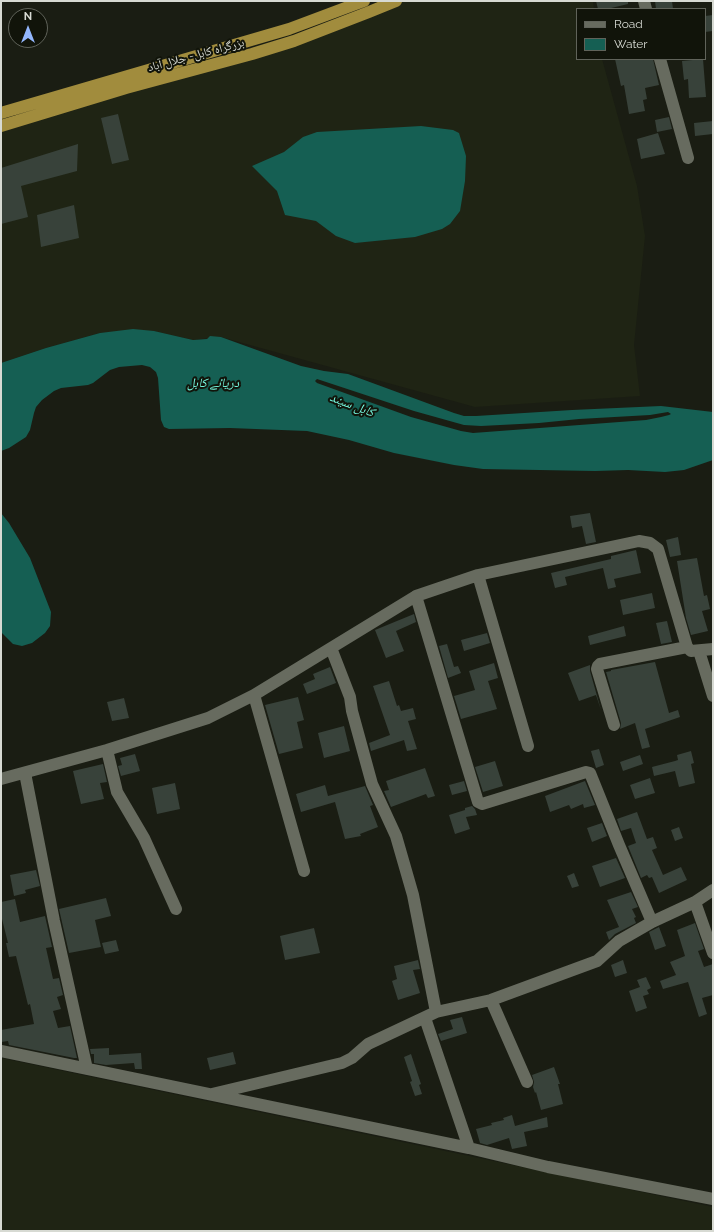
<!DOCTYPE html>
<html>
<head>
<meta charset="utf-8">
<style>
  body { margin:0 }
  #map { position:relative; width:714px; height:1232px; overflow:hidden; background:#1a1d13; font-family:Raleway,sans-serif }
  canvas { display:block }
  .frame { position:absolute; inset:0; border:2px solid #d7dad3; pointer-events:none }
  .legend { position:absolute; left:576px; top:8px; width:130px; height:52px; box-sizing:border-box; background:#11140a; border:1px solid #60635a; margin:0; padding:5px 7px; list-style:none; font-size:12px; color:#d7dad3 }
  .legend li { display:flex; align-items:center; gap:8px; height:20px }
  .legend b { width:20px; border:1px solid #60635a }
  .north { position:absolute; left:8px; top:8px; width:40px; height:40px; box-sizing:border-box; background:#11140a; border:1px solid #60635a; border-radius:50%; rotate:0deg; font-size:11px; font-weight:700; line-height:16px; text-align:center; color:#d7dad3 }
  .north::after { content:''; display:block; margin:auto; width:14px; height:18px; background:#93b7fd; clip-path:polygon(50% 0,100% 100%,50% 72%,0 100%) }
</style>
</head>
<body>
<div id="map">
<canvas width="714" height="1232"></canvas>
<div class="frame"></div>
<ul class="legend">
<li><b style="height:5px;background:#676b5f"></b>Road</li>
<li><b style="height:11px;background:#155f53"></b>Water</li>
</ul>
<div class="north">N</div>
</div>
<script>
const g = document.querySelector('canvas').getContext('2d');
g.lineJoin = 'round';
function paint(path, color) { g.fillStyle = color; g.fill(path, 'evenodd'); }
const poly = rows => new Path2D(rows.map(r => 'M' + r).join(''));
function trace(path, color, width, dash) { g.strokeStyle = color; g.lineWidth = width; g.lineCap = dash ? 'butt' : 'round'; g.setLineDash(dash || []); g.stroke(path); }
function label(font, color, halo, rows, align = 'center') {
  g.font = font + ' Raleway,"Noto Naskh Arabic",sans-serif'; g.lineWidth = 4; g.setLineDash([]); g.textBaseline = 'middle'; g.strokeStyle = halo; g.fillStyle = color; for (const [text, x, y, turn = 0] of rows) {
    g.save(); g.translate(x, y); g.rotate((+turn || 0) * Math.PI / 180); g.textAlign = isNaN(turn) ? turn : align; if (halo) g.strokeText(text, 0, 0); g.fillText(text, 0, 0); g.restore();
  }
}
paint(poly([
  [396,1,593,1,594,9,577,9,577,59,602,59,637,186,645,236,634,345,640,396,475,407,221,337,193,340,154,331,100,333,46,348,1,363,1,126,252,54],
  [1,1058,713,1207,713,1231,1,1231]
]), '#1f2414');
paint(poly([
  [421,126,453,130,459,133,466,156,465,181,460,211,450,224,442,229,415,237,355,243,336,236,316,221,285,215,277,191,252,166,284,152,303,137,317,132],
  [133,329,154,331,193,340,207,339,210,336,221,337,301,366,324,371,348,374,454,413,464,416,476,416,572,410,661,406,713,412,713,460,684,470,665,472,628,470,595,471,483,469,454,465,394,453,349,440,307,431,230,428,169,429,164,427,161,420,158,378,156,372,150,367,142,365,119,367,110,370,93,383,88,385,61,388,54,391,42,400,36,407,34,413,30,430,26,437,9,448,1,451,1,363,46,348,100,333],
  [317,379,414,411,464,425,481,426,539,423,579,419,650,415,668,412,671,414,669,415,661,417,646,420,473,433,461,431,411,417,317,383,315,381],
  [1,513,9,523,30,558,51,612,50,626,45,633,32,643,22,646,13,644,1,632]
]), '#155f53');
paint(poly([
  [596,1,628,1,628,4,607,9,598,9],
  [655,1,672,1,673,9,656,9],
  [713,15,713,31,705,32,705,16],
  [615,59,653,59,659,85,645,88,647,99,643,100,645,111,629,114,624,85,621,86],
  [703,59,706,97,689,98,688,79,684,80,682,61],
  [118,114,129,160,112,164,101,118],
  [669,117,672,129,657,132,655,120],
  [713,121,713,134,695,136,694,123],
  [658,133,665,154,641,159,637,139],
  [78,144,77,171,21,186,28,217,1,224,1,168],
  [74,205,79,238,41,247,37,215],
  [590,513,596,542,586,544,582,526,572,528,570,516],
  [678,537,681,555,670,557,666,540],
  [636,550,641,573,614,579,616,587,608,589,603,568,565,577,567,585,555,588,551,573,611,559,611,556],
  [697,558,704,596,707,595,710,609,702,611,708,631,691,635,686,618,677,561],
  [652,593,655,608,623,615,620,600],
  [414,614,416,622,396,631,404,651,386,658,375,630],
  [667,621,672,642,661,644,656,623],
  [624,626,626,636,590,645,588,636],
  [487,633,490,643,464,651,461,640],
  [447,644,454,667,458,666,461,673,448,678,439,646],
  [655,662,669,713,678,710,680,717,645,729,650,747,642,749,635,723,620,729,621,723,606,672,611,671,611,670],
  [494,663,498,678,488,681,497,709,461,719,454,696,475,690,469,671],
  [590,665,590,671,601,710,596,695,579,701,568,673],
  [330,667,336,683,307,694,303,684,315,679,313,674],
  [389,681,397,706,399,705,401,711,413,708,416,719,408,721,417,749,407,751,404,740,371,751,369,743,390,735,373,686],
  [298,697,304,720,297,722,303,748,279,754,265,705],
  [124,698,129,718,112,721,107,702],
  [344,726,350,751,324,758,318,733],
  [599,749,604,765,596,768,591,751],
  [691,751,694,763,691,764,695,783,679,787,675,771,654,776,652,767,675,761,678,760,677,755],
  [135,754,140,771,121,776,118,766,122,765,120,758],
  [640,755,643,764,623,771,620,762],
  [495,761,503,786,483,792,475,767],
  [103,764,107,782,100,783,104,799,81,804,73,771],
  [425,768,435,796,428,798,426,794,391,807,384,791,389,790,386,781],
  [650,778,655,793,635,799,630,785],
  [464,781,467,791,452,795,449,785],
  [585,781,595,805,584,808,583,804,571,809,569,805,550,812,545,796],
  [175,783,180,809,157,814,152,788],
  [325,785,328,796,365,786,373,805,370,806,378,827,360,834,361,836,345,839,335,802,301,812,296,794],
  [472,806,475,809,477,815,466,817,470,829,455,834,449,815,465,810,465,808],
  [637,812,647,839,653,837,657,848,652,850,663,875,681,867,687,880,659,893,652,877,649,878,647,875,641,878,628,846,636,843,631,828,621,831,617,819],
  [602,823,607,836,592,842,587,828],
  [679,827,683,838,675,841,671,830],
  [616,858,625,878,600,887,592,866],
  [36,870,40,886,25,890,26,893,14,896,10,875],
  [574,873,579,886,572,888,567,876],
  [631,892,638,907,632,909,636,917,634,918,636,923,615,934,609,940,606,932,619,927,607,900],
  [106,898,111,916,95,920,101,947,69,953,59,909],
  [15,899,20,922,45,916,52,947,46,948,53,979,59,978,63,995,57,997,61,1009,53,1011,58,1028,70,1026,77,1058,74,1058,9,1045,8,1041,1,1042,1,1030,34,1024,30,1004,28,1005,16,956,9,957,6,943,8,943,2,919,1,920,1,902],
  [695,923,704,949,698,951,704,967,713,964,713,995,702,998,707,1014,699,1017,688,982,663,989,660,981,676,975,670,962,685,956,677,930],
  [659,927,666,946,655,950,649,932],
  [314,928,320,953,285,960,280,936],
  [116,940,119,951,105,954,102,943],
  [418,960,420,969,413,970,420,993,398,1000,392,981,397,979,394,966],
  [623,960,627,973,615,977,611,965],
  [646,977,651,988,647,990,649,994,643,996,647,1008,636,1012,629,991,640,987,637,980],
  [462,1017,467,1033,441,1041,438,1034,453,1029,450,1020],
  [109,1048,109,1055,141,1053,142,1069,135,1069,134,1063,106,1065,94,1063,94,1054,91,1054,90,1049],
  [233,1052,236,1064,210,1070,207,1058],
  [411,1054,421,1084,419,1085,422,1094,415,1096,410,1082,412,1081,404,1057],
  [554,1067,560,1084,558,1084,563,1104,541,1110,536,1092,535,1093,533,1087,534,1082,532,1075],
  [512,1115,515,1126,547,1117,548,1127,524,1132,527,1146,512,1149,509,1138,487,1145,480,1143,476,1129,492,1125,491,1123,504,1120,503,1118]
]), '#38423a');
trace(poly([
  [644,1,646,9],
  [660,59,688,158],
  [478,575,528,746],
  [416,596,478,802,482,804,586,772,590,773,619,845,652,922],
  [331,648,350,697,352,711,372,784,396,836,413,895,436,1012],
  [699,651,713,696],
  [254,695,304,871],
  [614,725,597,669,598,666,600,664,687,647],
  [107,750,117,792,144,838,176,909],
  [25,773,54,921,87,1069],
  [1,779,107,750,208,718,254,695,416,596,478,575,639,541,650,543,658,549,687,647,691,651,713,649],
  [695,902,713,953],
  [491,1000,527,1082],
  [425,1018,469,1148],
  [1,1051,469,1148,548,1167,713,1199],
  [212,1094,342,1063,352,1058,368,1044,436,1012,491,1000,597,961,619,941,652,922,695,902,713,890]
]), '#676b5f', 12);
trace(poly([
  [1,113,289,29,364,1],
  [1,126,126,88,252,54,294,41,369,12,396,1]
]), '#a18c3d', 12);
label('12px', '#d7dad3', '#11140a', [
  ["بزرگراه کابل- جلال آباد",196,55,-15]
]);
label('italic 13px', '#76f8df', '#11140a', [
  ["دریائے کابل",213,383],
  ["کابل سيند",352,405,21]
]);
</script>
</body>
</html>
